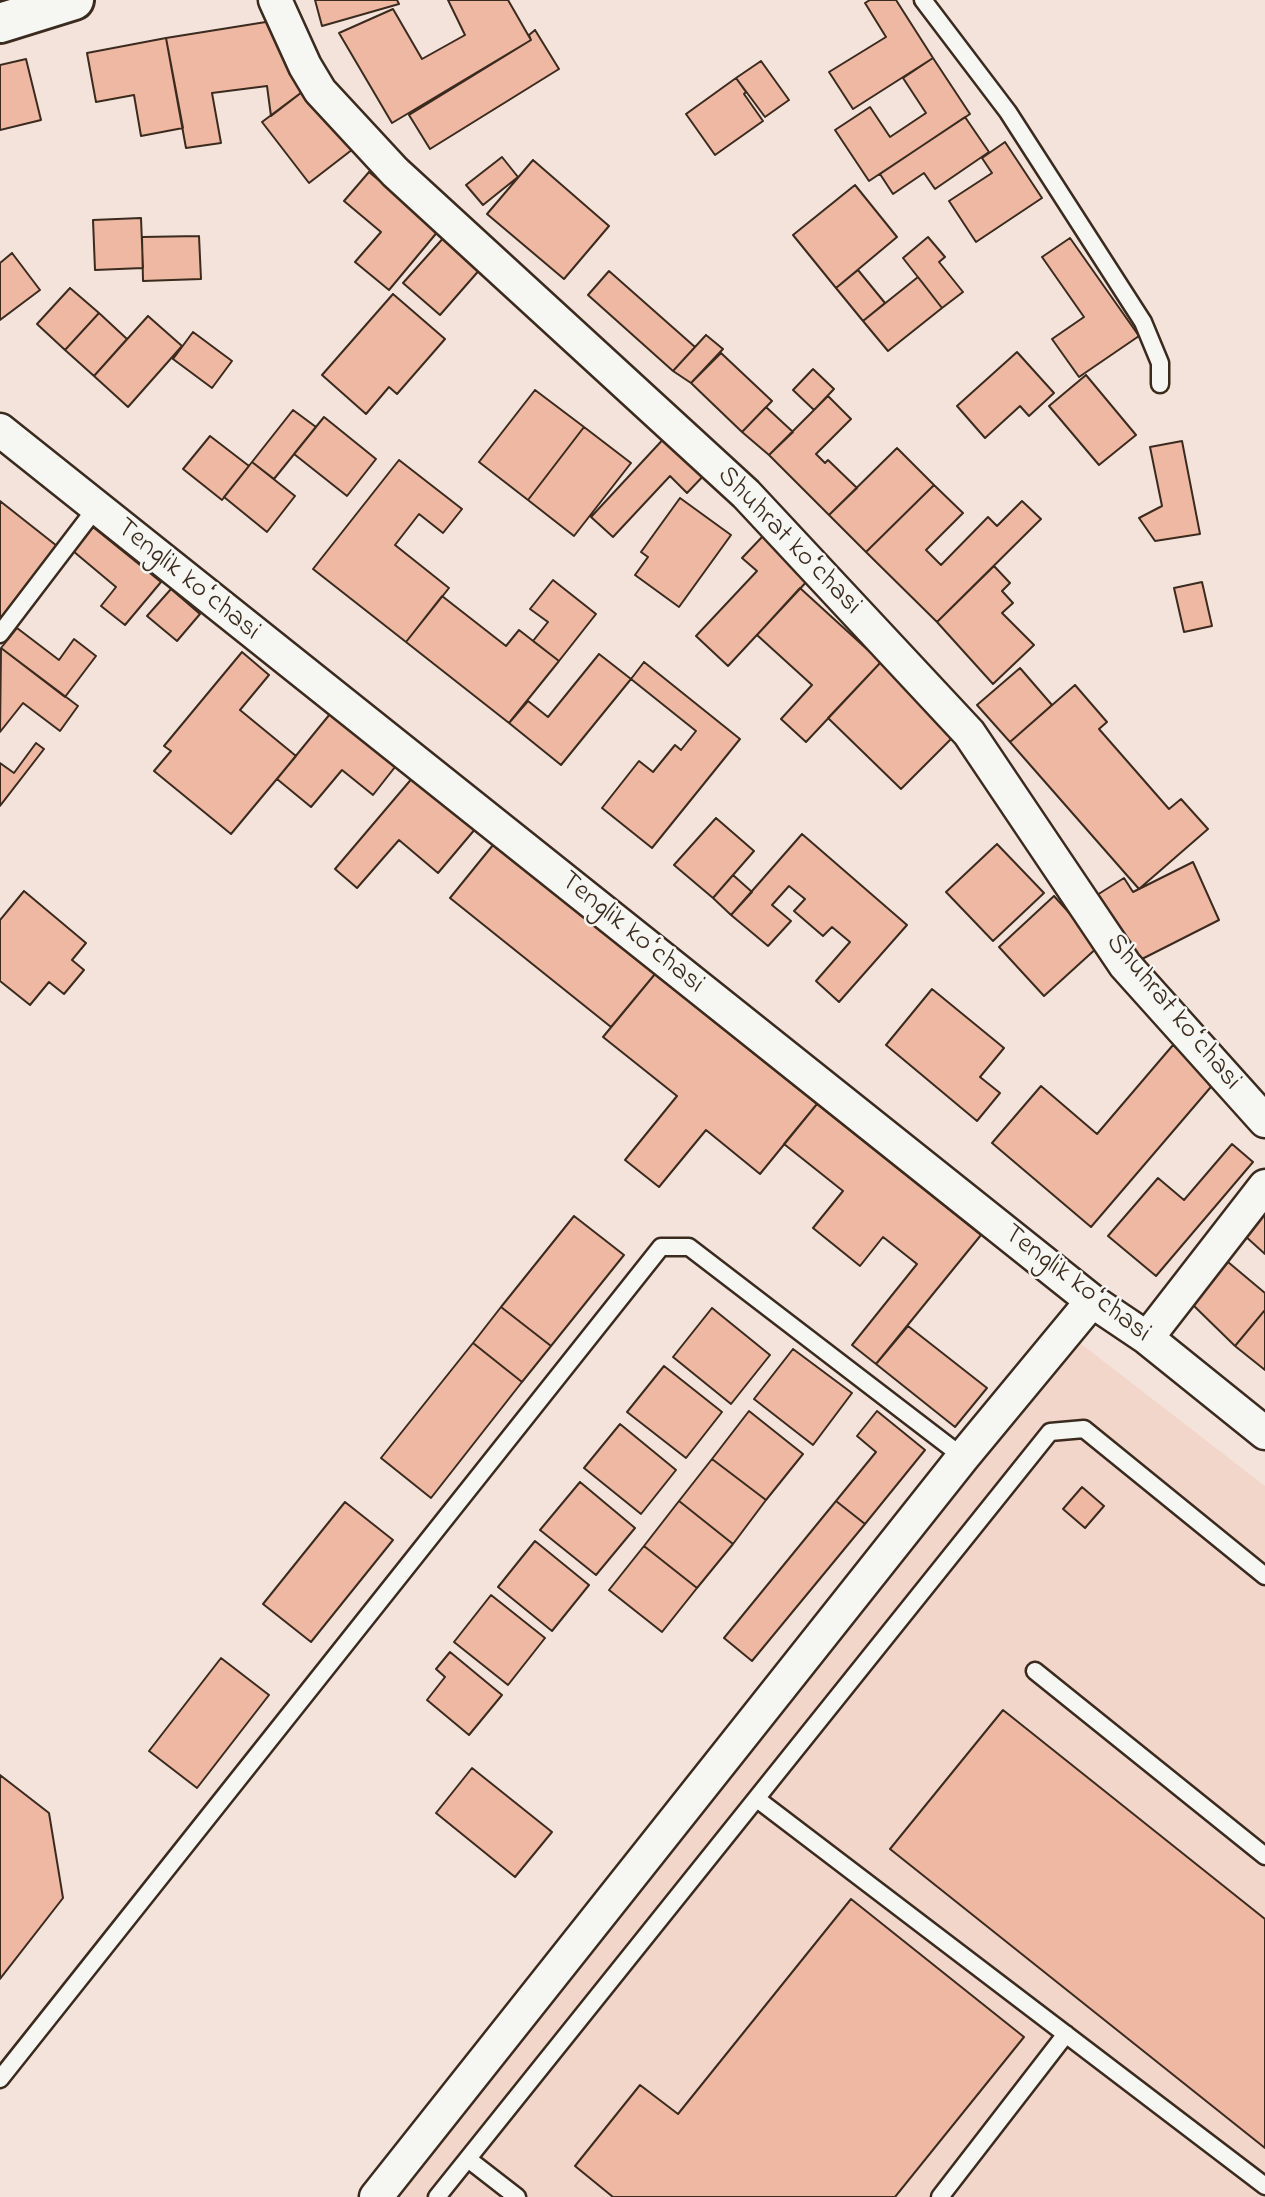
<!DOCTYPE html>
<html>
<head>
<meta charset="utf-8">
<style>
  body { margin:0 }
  canvas { display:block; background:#f4e3da }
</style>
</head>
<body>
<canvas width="1265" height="2197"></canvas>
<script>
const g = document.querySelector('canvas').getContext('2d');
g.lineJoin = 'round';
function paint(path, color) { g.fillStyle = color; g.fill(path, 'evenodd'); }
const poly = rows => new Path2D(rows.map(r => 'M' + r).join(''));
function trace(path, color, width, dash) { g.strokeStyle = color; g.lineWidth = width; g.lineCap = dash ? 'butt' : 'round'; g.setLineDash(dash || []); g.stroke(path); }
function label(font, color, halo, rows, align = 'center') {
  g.font = font + ' "Indie Flower",sans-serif'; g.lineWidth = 5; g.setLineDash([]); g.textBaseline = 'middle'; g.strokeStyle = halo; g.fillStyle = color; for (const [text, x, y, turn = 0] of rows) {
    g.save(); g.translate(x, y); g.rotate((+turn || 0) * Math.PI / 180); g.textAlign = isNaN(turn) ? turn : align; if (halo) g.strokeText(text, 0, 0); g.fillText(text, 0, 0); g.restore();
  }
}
paint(poly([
  [1076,1340,1265,1486,1265,2197,378,2197]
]), '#f2d6ca');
const building = poly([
  [315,0,397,0,399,4,322,26,315,0],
  [448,0,508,0,531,40,392,123,339,33,393,9,422,59,465,35,448,0],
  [870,0,896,0,933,58,853,109,829,72,886,37,865,3,870,0],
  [272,21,306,89,271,116,267,86,212,93,221,143,186,148,166,38,272,21],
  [535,30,559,69,430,149,409,115,531,40,529,35,535,30],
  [166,38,183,128,141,136,134,95,96,102,87,53,166,38],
  [933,58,970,114,869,181,835,130,870,107,890,137,926,113,903,78,933,58],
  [26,59,41,120,0,130,0,65,26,59],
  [761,61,789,100,765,117,736,78,761,61],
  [736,78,746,92,744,94,763,121,715,155,686,114,736,78],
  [306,89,353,149,309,183,262,122,306,89],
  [965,117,989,152,935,189,924,173,893,194,880,174,965,117],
  [1005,142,1042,198,976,242,949,201,992,173,982,158,1005,142],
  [502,157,518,177,483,205,466,185,502,157],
  [533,160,609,226,564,279,487,214,533,160],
  [369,172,439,230,389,290,355,262,381,232,344,201,369,172],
  [855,185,897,237,836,288,793,235,855,185],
  [141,218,143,268,95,270,93,220,141,218],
  [446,235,482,267,440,315,403,283,446,235],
  [199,236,201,279,143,281,142,237,199,236],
  [928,237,945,257,939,262,963,292,942,308,903,258,928,237],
  [1070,238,1139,336,1079,377,1052,339,1084,317,1042,257,1070,238],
  [12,253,40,290,0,320,0,263,12,253],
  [858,270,885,303,863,321,836,288,858,270],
  [609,271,695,347,673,371,588,295,609,271],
  [918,277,942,308,888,351,863,321,918,277],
  [70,288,99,313,65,350,37,324,70,288],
  [393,294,445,339,397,394,389,387,366,414,322,375,393,294],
  [99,313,127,339,94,376,65,350,99,313],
  [148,316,182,346,128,407,94,376,148,316],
  [193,332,232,361,212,388,173,359,193,332],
  [706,335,723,349,691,383,673,371,706,335],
  [1017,352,1054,393,1029,416,1020,406,985,438,957,406,1017,352],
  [721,353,772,401,742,432,691,383,721,353],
  [813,369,834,389,814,410,793,390,813,369],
  [1086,375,1136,435,1099,465,1049,406,1086,375],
  [535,390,584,427,528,500,479,462,535,390],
  [828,396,851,419,816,454,825,463,828,460,857,488,829,515,769,455,828,396],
  [766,407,793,432,769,455,742,432,766,407],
  [293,410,316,427,274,479,252,462,293,410],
  [324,417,376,459,347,496,294,454,324,417],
  [584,427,631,463,574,536,528,500,584,427],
  [668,434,708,471,687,493,670,476,613,537,591,517,668,434],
  [210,436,249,466,222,500,183,469,210,436],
  [1182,441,1200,534,1155,541,1139,518,1162,506,1150,447,1182,441],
  [897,448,934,485,866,552,829,515,897,448],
  [399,460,462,509,443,533,419,514,395,545,449,588,406,642,313,569,399,460],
  [252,462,295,496,267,532,224,497,252,462],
  [934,485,963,513,926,550,941,565,988,517,997,526,1022,501,1041,519,937,622,866,552,934,485],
  [680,498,731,535,679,607,635,575,648,557,641,552,680,498],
  [0,501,57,546,0,619,0,501],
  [93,527,161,582,125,625,101,606,116,587,73,551,93,527],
  [763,536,810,578,728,666,696,636,757,571,742,558,763,536],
  [994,566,1010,583,1002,591,1013,603,1002,613,1034,645,993,684,937,622,994,566],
  [553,580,596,614,559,661,533,641,548,622,530,609,553,580],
  [1202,582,1212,626,1184,632,1174,588,1202,582],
  [800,588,881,662,806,742,781,719,812,685,757,635,800,588],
  [171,589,200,614,177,641,147,616,171,589],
  [442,596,506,646,519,630,559,661,509,723,406,642,442,596],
  [17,628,59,660,74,639,96,656,65,697,1,648,17,628],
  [1,648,78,706,60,731,23,703,0,732,1,648],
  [242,652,269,675,240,710,296,756,231,834,154,771,171,751,164,746,242,652],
  [599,654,631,679,561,765,509,723,528,701,548,717,599,654],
  [644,662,740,739,652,848,602,808,639,761,653,772,675,745,681,750,696,731,631,679,644,662],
  [881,662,954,736,901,789,828,718,881,662],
  [1020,668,1052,705,1010,742,977,705,1020,668],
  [1075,685,1107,722,1099,729,1169,809,1181,799,1208,829,1139,889,1010,742,1075,685],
  [330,714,395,767,373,795,342,770,311,807,277,779,330,714],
  [36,743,44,749,0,806,0,763,14,773,36,743],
  [414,776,476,828,438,873,399,840,357,888,335,869,414,776],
  [716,818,754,851,713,898,674,865,716,818],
  [802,834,907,925,839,1002,816,981,850,942,832,927,823,936,794,911,805,899,789,886,772,905,791,921,768,946,731,915,802,834],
  [997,844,1044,893,993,941,946,892,997,844],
  [493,845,655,974,611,1027,450,898,493,845],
  [1193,862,1219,920,1140,960,1097,895,1124,878,1133,892,1193,862],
  [733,875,752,892,731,915,713,898,733,875],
  [24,891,86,943,72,960,84,970,64,994,49,982,30,1005,0,981,0,920,24,891],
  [1054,896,1099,946,1044,996,999,947,1054,896],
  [655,974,817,1104,760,1174,706,1130,659,1187,625,1160,677,1096,603,1037,655,974],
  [932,989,1004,1048,980,1077,1000,1093,977,1121,886,1045,932,989],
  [1173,1045,1216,1081,1091,1227,992,1143,1041,1086,1097,1134,1173,1045],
  [817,1104,981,1235,876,1364,852,1345,917,1264,883,1237,860,1266,813,1228,843,1191,784,1144,817,1104],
  [1232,1144,1253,1162,1156,1276,1108,1236,1158,1178,1184,1200,1232,1144],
  [1265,1213,1265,1254,1244,1235,1265,1213],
  [574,1216,624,1255,551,1346,501,1307,574,1216],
  [1228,1262,1265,1293,1265,1310,1235,1346,1192,1304,1228,1262],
  [501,1307,551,1346,522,1382,473,1343,501,1307],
  [712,1308,770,1355,731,1404,673,1357,712,1308],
  [1265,1310,1265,1370,1235,1346,1265,1310],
  [908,1326,987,1388,955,1427,876,1364,908,1326],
  [473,1343,522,1382,431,1498,381,1458,473,1343],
  [793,1349,852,1393,813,1445,754,1399,793,1349],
  [664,1366,722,1412,686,1458,627,1412,664,1366],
  [749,1411,803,1454,766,1500,712,1459,749,1411],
  [877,1411,925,1450,865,1524,836,1501,876,1452,857,1436,877,1411],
  [620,1424,676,1470,641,1514,584,1468,620,1424],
  [712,1459,766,1500,733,1544,679,1501,712,1459],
  [580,1482,635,1528,596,1575,540,1530,580,1482],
  [1082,1487,1104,1506,1085,1528,1063,1509,1082,1487],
  [679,1501,733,1544,697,1588,644,1546,679,1501],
  [836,1501,865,1524,752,1661,724,1638,836,1501],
  [345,1502,393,1540,311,1642,263,1604,345,1502],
  [535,1541,589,1585,552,1631,498,1587,535,1541],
  [644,1546,697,1588,662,1632,609,1590,644,1546],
  [491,1595,545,1638,508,1685,454,1642,491,1595],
  [450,1652,502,1695,469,1735,427,1700,445,1677,436,1669,450,1652],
  [221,1658,269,1695,197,1788,149,1751,221,1658],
  [1003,1710,1265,1919,1265,2148,890,1849,1003,1710],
  [472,1768,552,1832,515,1877,436,1813,472,1768],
  [0,1775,49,1813,63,1898,0,1979,0,1775],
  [851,1899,1024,2037,895,2197,613,2197,575,2166,640,2085,678,2114,851,1899]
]);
paint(building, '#eeb8a3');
trace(building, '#3b2a1e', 2);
const service = poly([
  [923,0,1008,112,1143,322,1160,363,1160,384],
  [0,634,96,508],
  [1035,1671,1265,1856],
  [757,1799,1265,2186],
  [0,2079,661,1247,689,1247,963,1457],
  [468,2159,517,2197],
  [437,2197,1050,1432,1084,1429,1265,1576],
  [940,2197,1066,2034]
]);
const minor = poly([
  [275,0,305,66,320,91,395,172,746,494,969,733,1125,965,1265,1121],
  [0,430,1092,1301,1147,1338,1265,1433],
  [1147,1338,1265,1186],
  [376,2197,963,1457,1092,1301]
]);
const tertiary = poly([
  [0,23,74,0]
]);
trace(service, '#3b2a1e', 21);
trace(minor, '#3b2a1e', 37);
trace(tertiary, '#3b2a1e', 44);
trace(service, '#f6f6f2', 16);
trace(minor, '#f6f6f2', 32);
trace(tertiary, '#f6f6f2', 38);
label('28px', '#3b2a1e', '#f6f6f2', [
  ["Shuhrat koʻchasi",788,542,46],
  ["Tenglik koʻchasi",187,581,39],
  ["Tenglik koʻchasi",631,934,39],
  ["Shuhrat koʻchasi",1172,1013,50],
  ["Tenglik koʻchasi",1076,1285,37]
]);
</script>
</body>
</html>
